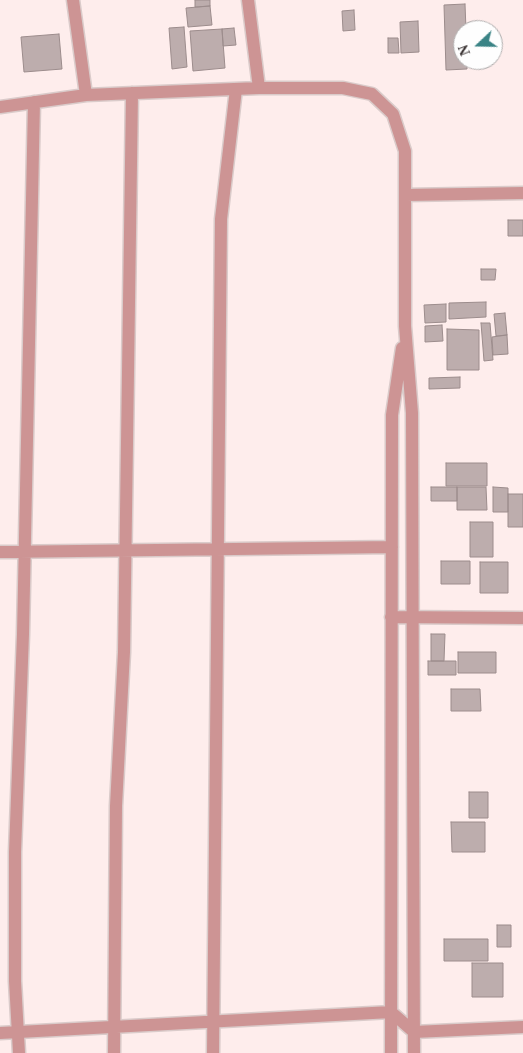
<!DOCTYPE html>
<html>
<head>
<meta charset="utf-8">
<style>
  body { margin:0 }
  #map { position:relative; width:523px; height:1053px; overflow:hidden; background:#feedec; font-family:Georgia,serif }
  canvas { display:block }
  .north { position:absolute; left:453px; top:20px; width:50px; height:50px; box-sizing:border-box; background:#fefefe; border:1px solid #aeacac; border-radius:50%; rotate:249deg; font-size:14px; font-weight:700; line-height:20px; text-align:center; color:#373030 }
  .north::after { content:''; display:block; margin:auto; width:18px; height:22px; background:#3a8385; clip-path:polygon(50% 0,100% 100%,50% 72%,0 100%) }
</style>
</head>
<body>
<div id="map">
<canvas width="523" height="1053"></canvas>
<div class="north">N</div>
</div>
<script>
const g = document.querySelector('canvas').getContext('2d');
g.lineJoin = 'round';
function paint(path, color) { g.fillStyle = color; g.fill(path, 'evenodd'); }
const poly = rows => new Path2D(rows.map(r => 'M' + r).join(''));
function trace(path, color, width, dash) { g.strokeStyle = color; g.lineWidth = width; g.lineCap = dash ? 'butt' : 'round'; g.setLineDash(dash || []); g.stroke(path); }
const building = poly([
  [195,0,210,0,210,6,195,7,195,0],
  [465,4,466,30,463,30,463,60,467,60,467,69,446,70,444,5,465,4],
  [210,6,212,25,188,27,186,8,210,6],
  [354,10,355,30,343,31,342,11,354,10],
  [418,21,419,52,401,53,400,22,418,21],
  [184,27,187,67,172,69,169,28,184,27],
  [234,28,236,45,223,46,222,29,234,28],
  [222,29,225,68,193,71,190,31,222,29],
  [59,34,62,69,24,72,21,37,59,34],
  [388,38,398,38,399,53,388,53,388,38],
  [508,220,523,220,523,236,508,236,508,220],
  [481,269,496,269,495,280,481,280,481,269],
  [486,302,486,317,449,319,449,303,486,302],
  [446,304,446,322,425,323,424,305,446,304],
  [505,313,507,335,496,336,494,314,505,313],
  [481,323,490,323,493,360,484,361,481,323],
  [442,325,443,341,425,342,425,326,442,325],
  [447,329,479,330,479,370,447,370,447,329],
  [507,335,508,354,493,355,492,337,507,335],
  [460,377,460,388,429,389,429,378,460,377],
  [446,463,487,463,487,486,446,486,446,463],
  [431,487,457,487,457,501,431,501,431,487],
  [457,487,486,487,487,510,457,510,457,487],
  [493,487,508,488,508,512,493,512,493,487],
  [508,494,523,494,523,527,508,527,508,494],
  [470,522,493,522,493,557,470,557,470,522],
  [441,561,470,561,470,584,441,584,441,561],
  [480,562,508,562,508,593,480,593,480,562],
  [431,634,445,634,444,661,431,661,431,634],
  [458,652,496,652,496,673,458,673,458,652],
  [428,661,456,661,456,675,428,675,428,661],
  [451,689,480,689,481,711,451,711,451,689],
  [469,792,488,792,488,818,469,818,469,792],
  [451,822,485,822,485,852,452,852,451,822],
  [497,925,511,925,511,947,497,947,497,925],
  [444,939,488,939,488,961,444,961,444,939],
  [472,963,503,963,503,997,472,997,472,963]
]);
paint(building, '#bdadad');
trace(building, '#9c8c8c', 1);
const street = poly([
  [73,0,86,95],
  [248,0,259,88],
  [0,107,86,95,259,88,343,88,372,94,393,114,405,151,405,326,412,413,414,1053],
  [406,195,523,193],
  [0,552,392,547],
  [391,617,523,618],
  [0,1033,391,1012,414,1032,523,1027],
  [19,1053,15,981,15,852,23,634,34,102],
  [114,1053,116,806,124,652,132,93],
  [213,1053,221,219,236,89],
  [391,1053,392,415,402,348]
]);
trace(street, '#dacbca', 15);
trace(street, '#cd9494', 12);
</script>
</body>
</html>
